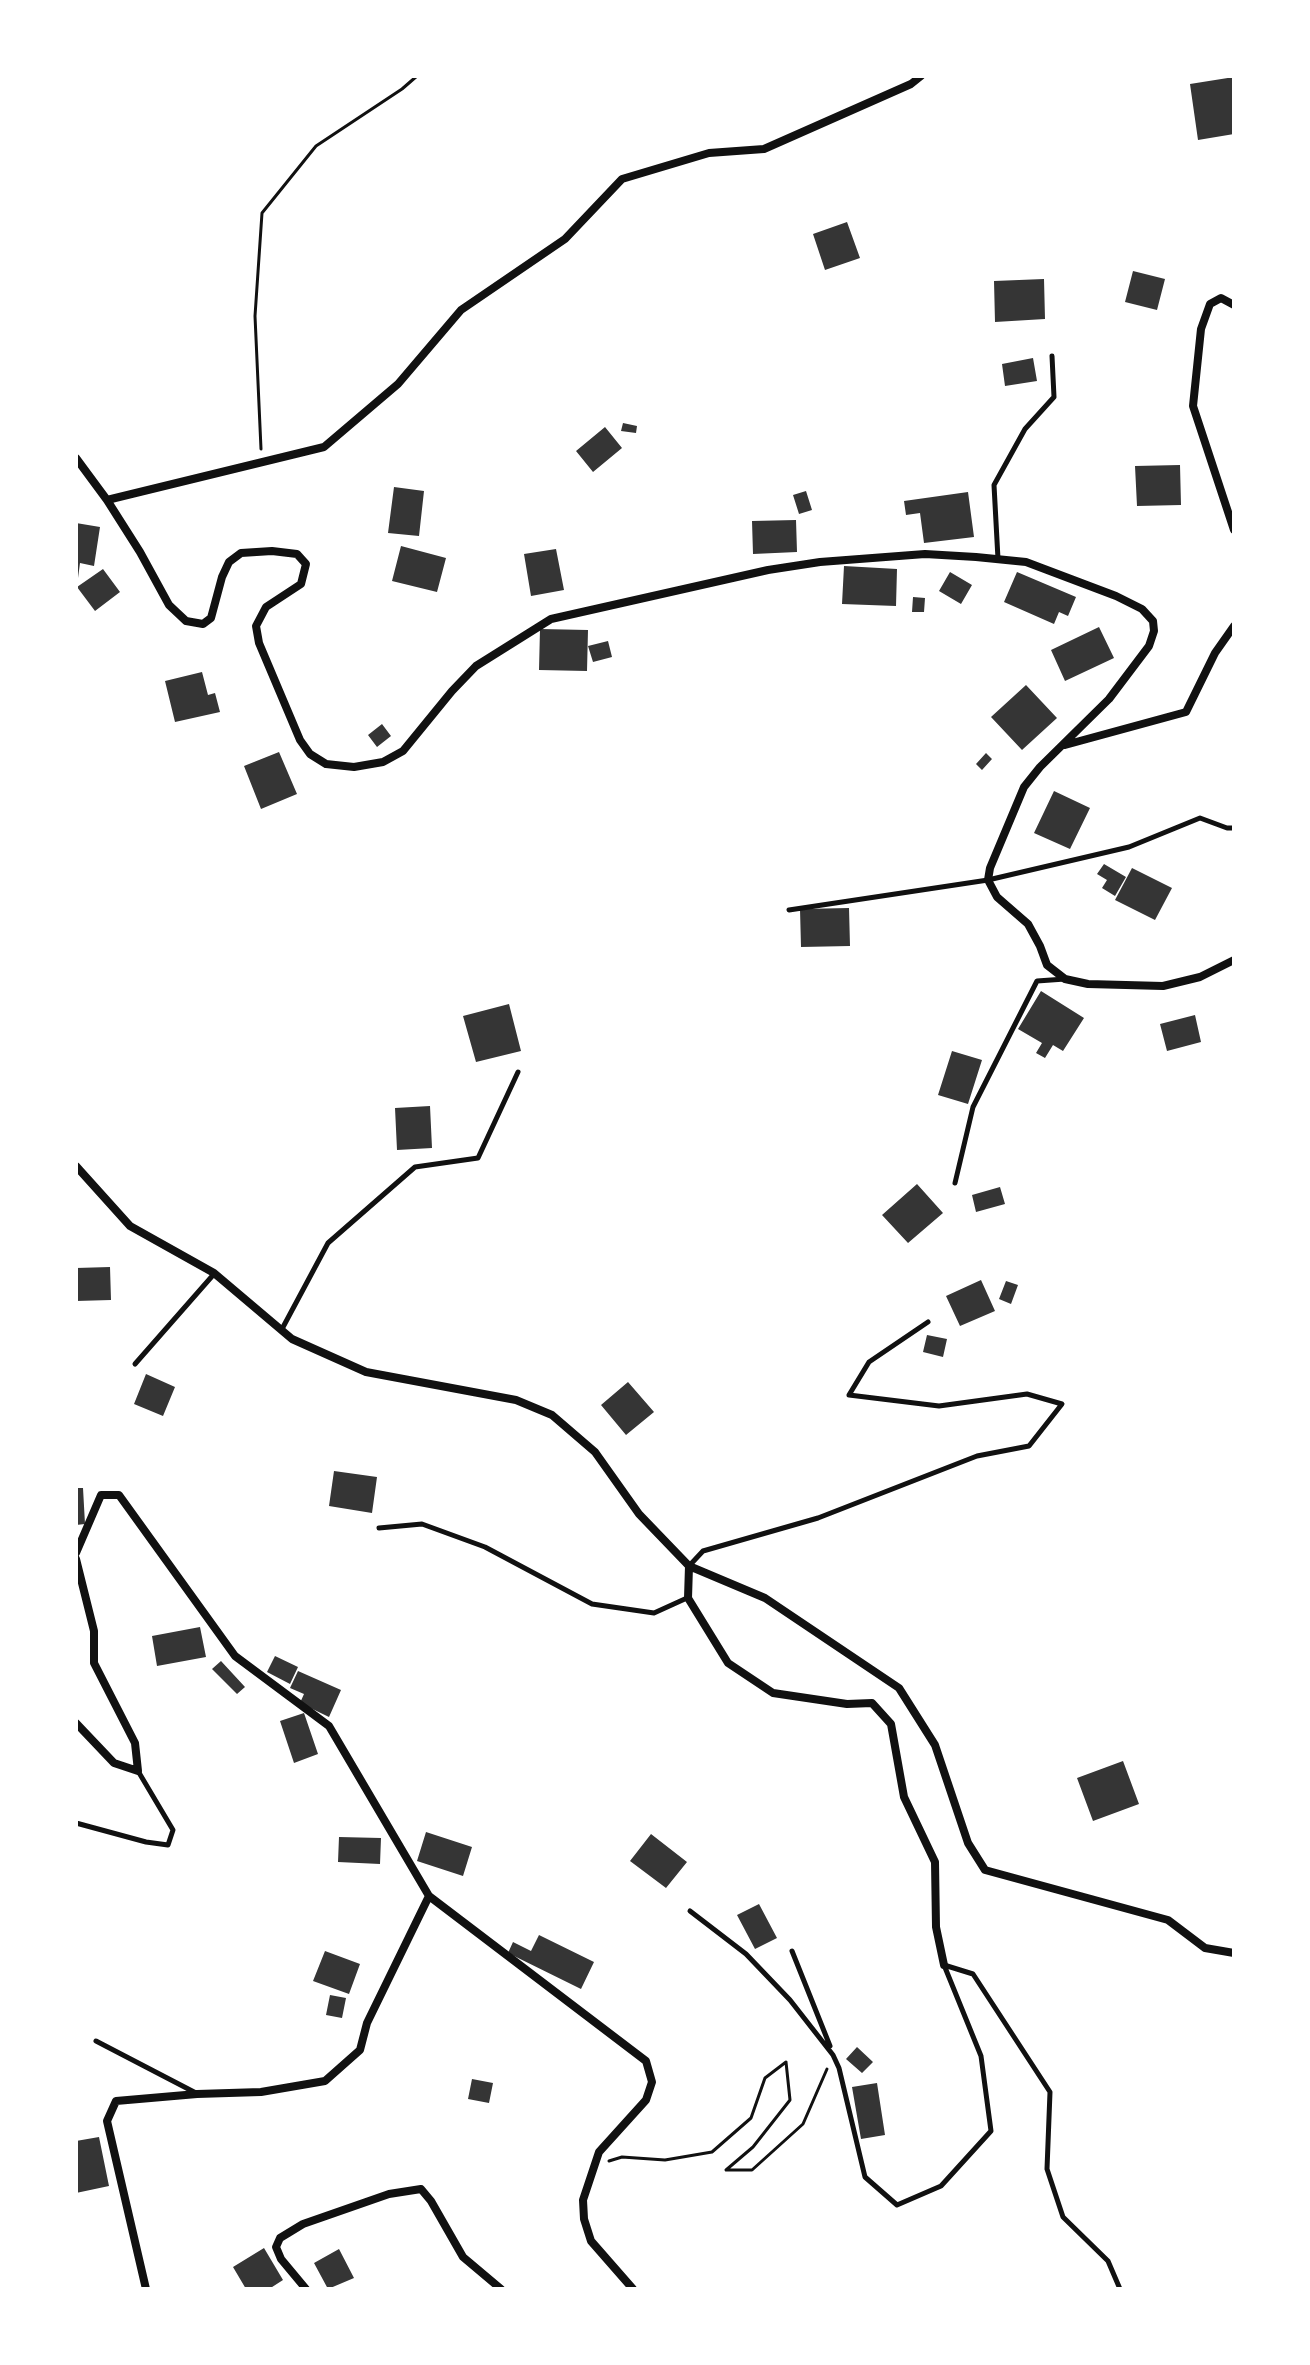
<!DOCTYPE html>
<html>
<head>
<meta charset="utf-8">
<style>
  body { margin:0 }
  #map { position:relative; width:1310px; height:2365px; overflow:hidden; background:#fff; font-family:"Nunito Sans",sans-serif }
  canvas { display:block }
  .frame { position:absolute; inset:0; border:78px solid #fff; pointer-events:none }
</style>
</head>
<body>
<div id="map">
<canvas width="1310" height="2365"></canvas>
<div class="frame"></div>
</div>
<script>
const g = document.querySelector('canvas').getContext('2d');
g.lineJoin = 'round';
function paint(path, color) { g.fillStyle = color; g.fill(path, 'evenodd'); }
const poly = rows => new Path2D(rows.map(r => 'M' + r).join(''));
function trace(path, color, width, dash) { g.strokeStyle = color; g.lineWidth = width; g.lineCap = dash ? 'butt' : 'round'; g.setLineDash(dash || []); g.stroke(path); }
paint(poly([
  [1234,77,1234,134,1198,140,1190,84],
  [847,222,860,258,825,270,813,234],
  [1133,271,1165,279,1157,310,1125,302],
  [1044,279,1045,319,995,322,994,281],
  [1033,358,1037,381,1005,386,1002,364],
  [623,423,637,426,636,433,621,431],
  [605,427,622,448,593,472,576,451],
  [1180,465,1181,505,1137,506,1135,466],
  [394,487,424,491,419,536,388,533],
  [806,491,812,510,799,514,793,495],
  [968,492,974,537,924,543,920,513,906,515,904,501],
  [796,520,797,552,753,554,752,521],
  [76,523,100,527,94,566,80,563,78,578],
  [401,546,446,558,437,592,392,581],
  [556,549,564,590,531,596,524,554],
  [844,566,897,569,896,606,842,604],
  [103,569,120,592,95,611,77,587],
  [950,572,972,585,961,604,939,591],
  [1017,572,1076,597,1068,616,1059,612,1054,624,1004,602],
  [913,597,925,598,924,612,912,612],
  [1099,627,1114,658,1065,681,1051,650],
  [540,629,588,630,587,671,539,670],
  [608,641,612,657,593,662,588,646],
  [202,672,208,695,215,693,220,712,175,722,165,681],
  [1026,685,1057,718,1022,750,991,717],
  [382,724,391,736,377,747,368,735],
  [279,752,297,794,261,809,244,766],
  [986,753,992,759,982,770,976,764],
  [1054,791,1090,808,1070,849,1034,833],
  [1104,864,1126,877,1115,896,1102,888,1107,880,1097,874],
  [1132,868,1172,888,1155,920,1115,900],
  [849,908,850,946,801,947,800,909],
  [1041,991,1084,1018,1063,1051,1053,1045,1045,1058,1036,1053,1042,1043,1018,1029],
  [509,1004,521,1051,476,1062,463,1016],
  [1195,1015,1201,1042,1167,1051,1160,1024],
  [952,1051,982,1060,968,1104,938,1095],
  [430,1106,432,1148,397,1150,395,1108],
  [917,1184,943,1213,908,1243,882,1215],
  [1000,1187,1005,1204,976,1212,972,1195],
  [110,1267,111,1300,76,1301,76,1268],
  [981,1280,995,1311,960,1326,946,1296],
  [1006,1281,1018,1285,1011,1304,999,1299],
  [927,1335,947,1339,943,1357,923,1352],
  [146,1374,175,1387,163,1416,134,1404],
  [628,1382,654,1412,626,1435,601,1405],
  [334,1471,377,1477,372,1513,329,1506],
  [76,1488,83,1488,85,1524,76,1525],
  [200,1627,206,1657,157,1666,152,1636],
  [275,1656,298,1667,290,1684,267,1672],
  [221,1661,245,1687,237,1694,212,1669],
  [298,1671,341,1690,329,1717,300,1703,304,1694,290,1688],
  [304,1713,318,1754,294,1763,280,1721],
  [1123,1761,1139,1804,1093,1821,1077,1778],
  [426,1832,472,1847,463,1876,417,1861],
  [651,1834,687,1862,666,1888,630,1861],
  [339,1837,381,1838,380,1864,338,1862],
  [759,1904,777,1938,755,1949,737,1915],
  [539,1935,594,1962,581,1989,508,1953,513,1942,531,1951],
  [325,1951,360,1964,349,1994,313,1981],
  [330,1995,346,1998,342,2018,326,2015],
  [857,2047,873,2062,862,2073,846,2059],
  [472,2079,493,2083,489,2103,468,2099],
  [877,2083,885,2135,861,2139,852,2087],
  [99,2137,109,2186,76,2193,76,2141],
  [264,2248,283,2280,269,2289,246,2289,233,2267],
  [339,2249,354,2278,328,2289,314,2263]
]), '#353535');
trace(poly([
  [261,449,255,316,262,213,316,146,402,89,417,76],
  [609,2161,622,2157,665,2160,712,2152,751,2118,765,2078,786,2062,790,2100,753,2147,726,2170,752,2170,803,2124,827,2069]
]), '#111', 3);
trace(poly([
  [998,559,994,485,1025,429,1054,397,1052,356],
  [789,910,988,880,1129,847,1200,818,1227,828,1234,828],
  [955,1183,973,1107,1037,981,1065,979],
  [282,1329,328,1243,415,1167,478,1158,518,1072],
  [135,1364,214,1274],
  [379,1528,422,1524,485,1547,592,1604,654,1613,687,1598],
  [689,1566,703,1551,818,1518,977,1456,1029,1446,1062,1404,1027,1394,939,1406,849,1395,869,1362,928,1322],
  [76,1823,146,1842,168,1845,173,1830,138,1771],
  [690,1911,746,1954,790,2000,833,2055,839,2068,865,2177,897,2205,941,2186,991,2131,981,2056,944,1965,973,1974,1050,2092,1047,2169,1063,2217,1108,2261,1120,2289],
  [792,1951,830,2046],
  [96,2041,196,2093]
]), '#111', 5);
trace(poly([
  [1234,305,1221,298,1210,304,1201,329,1193,406,1234,530],
  [76,458,107,500,140,552,169,605,186,621,203,624,211,618,222,577,229,562,241,553,272,551,297,554,306,564,301,584,266,607,256,626,259,643,300,740,310,754,326,764,354,767,383,762,403,751,452,691,476,666,551,619,768,570,820,562,925,554,976,557,1026,562,1116,596,1142,609,1153,621,1154,631,1149,646,1109,699,1040,767,1024,787,990,868,988,880,997,897,1028,924,1040,946,1047,965,1065,979,1088,984,1163,986,1200,977,1234,960],
  [107,500,324,447,398,384,461,310,565,239,622,179,709,153,764,149,911,84,921,76],
  [1065,745,1186,712,1215,653,1234,626],
  [76,1166,130,1226,214,1273,292,1339,366,1372,516,1400,552,1415,595,1452,639,1514,689,1566,765,1598,899,1688,935,1745,968,1843,985,1870,1168,1920,1205,1948,1234,1953],
  [76,1553,101,1495,119,1495,235,1656,329,1726,429,1896,367,2023,360,2050,325,2081,261,2092,197,2094,116,2101,107,2121,146,2289],
  [76,1559,94,1631,94,1663,135,1743,138,1771,114,1763,76,1723],
  [689,1566,688,1598,728,1663,773,1693,847,1704,872,1703,891,1724,904,1797,935,1862,936,1927,944,1965],
  [429,1896,646,2061,652,2082,646,2100,599,2152,583,2200,584,2219,591,2241,633,2289],
  [306,2289,281,2259,276,2247,280,2238,303,2224,389,2194,421,2189,431,2201,463,2257,501,2289]
]), '#111', 8);
</script>
</body>
</html>
